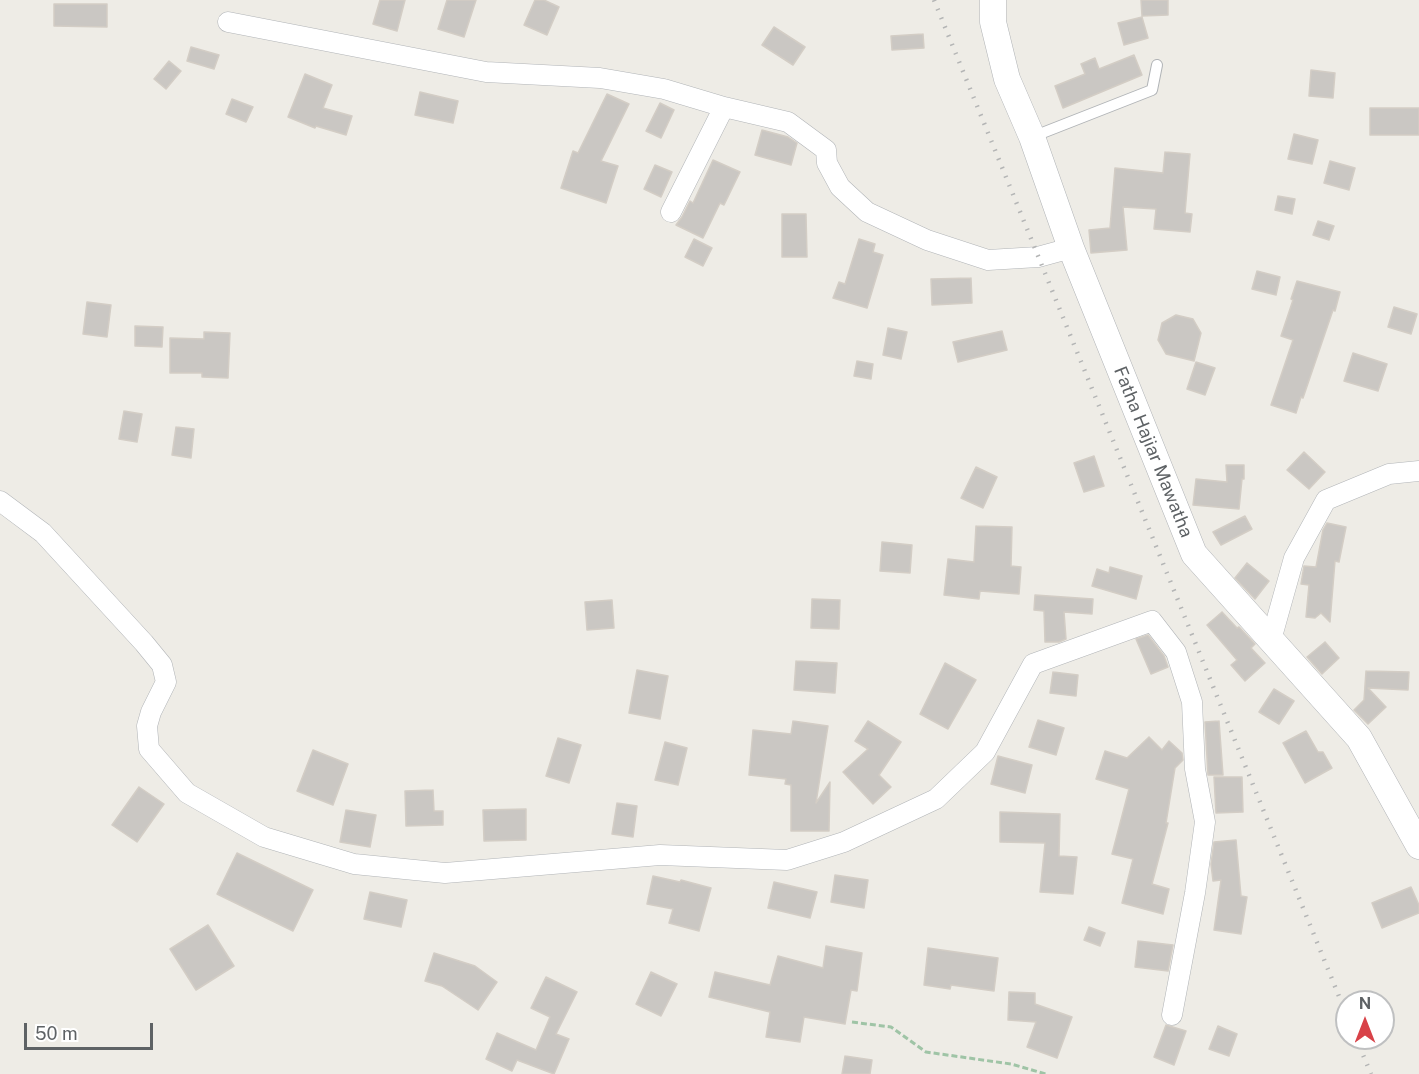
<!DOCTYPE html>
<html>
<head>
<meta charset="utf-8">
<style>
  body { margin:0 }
  #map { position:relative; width:1419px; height:1074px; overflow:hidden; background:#eeece6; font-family:"Public Sans",sans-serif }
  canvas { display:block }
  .north { position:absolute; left:1335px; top:990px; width:60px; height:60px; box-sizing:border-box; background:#fff; border:2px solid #bfc0c1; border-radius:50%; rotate:0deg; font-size:16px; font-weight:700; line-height:24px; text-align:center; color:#5e6265 }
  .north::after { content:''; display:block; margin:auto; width:21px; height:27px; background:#d84248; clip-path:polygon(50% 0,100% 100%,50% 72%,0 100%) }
  .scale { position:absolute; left:24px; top:1023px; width:129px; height:27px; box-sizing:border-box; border:3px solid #5e6265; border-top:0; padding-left:8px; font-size:18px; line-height:21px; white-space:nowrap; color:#5e6265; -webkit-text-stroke:4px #fff; paint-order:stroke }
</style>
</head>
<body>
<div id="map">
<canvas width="1419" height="1074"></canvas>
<div class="north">N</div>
<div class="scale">50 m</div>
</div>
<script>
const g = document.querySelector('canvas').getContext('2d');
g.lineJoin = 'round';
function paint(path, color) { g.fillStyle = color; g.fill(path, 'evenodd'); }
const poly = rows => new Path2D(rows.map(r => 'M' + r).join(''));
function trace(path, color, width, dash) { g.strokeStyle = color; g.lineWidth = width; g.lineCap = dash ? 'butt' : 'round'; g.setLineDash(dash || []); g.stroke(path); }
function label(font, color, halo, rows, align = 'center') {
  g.font = font + ' "Public Sans",sans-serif'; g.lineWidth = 4.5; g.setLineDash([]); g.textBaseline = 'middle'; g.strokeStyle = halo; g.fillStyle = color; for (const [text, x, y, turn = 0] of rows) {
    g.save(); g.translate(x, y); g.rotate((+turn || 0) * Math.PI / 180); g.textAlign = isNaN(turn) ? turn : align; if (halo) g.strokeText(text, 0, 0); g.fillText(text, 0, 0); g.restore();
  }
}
const building = poly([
  [380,0,405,0,397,31,373,24,380,0],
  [447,0,476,0,464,37,438,29,447,0],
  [535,0,544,0,559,7,547,35,524,25,535,0],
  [1141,0,1168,0,1168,15,1142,16,1141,0],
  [54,4,107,4,107,27,54,26,54,4],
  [1142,17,1148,38,1124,45,1118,23,1142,17],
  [774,27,805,47,793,65,762,45,774,27],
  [923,34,924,48,892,50,891,36,923,34],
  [191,47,219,55,214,69,187,61,191,47],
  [1134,55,1142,75,1063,108,1055,86,1085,74,1081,64,1095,58,1099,69,1134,55],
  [169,61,181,71,166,89,154,79,169,61],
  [1311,70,1335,73,1333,98,1309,96,1311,70],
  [305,74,332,85,323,108,352,116,346,135,316,126,315,128,288,117,305,74],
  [420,92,458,101,453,123,415,115,420,92],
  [607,94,629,104,601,161,618,166,606,203,561,188,573,151,578,153,607,94],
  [232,99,253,107,246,122,226,114,232,99],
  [660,103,674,110,661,138,646,131,660,103],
  [1370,108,1419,108,1419,135,1370,135,1370,108],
  [762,130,788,137,797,143,791,165,755,155,762,130],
  [1294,134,1318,140,1312,164,1288,159,1294,134],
  [1165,152,1190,154,1185,213,1192,214,1190,232,1154,229,1156,209,1123,207,1127,250,1091,253,1089,230,1110,228,1115,168,1163,173,1165,152],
  [713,160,740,172,724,205,720,203,703,238,676,225,682,217,690,201,693,203,713,160],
  [1330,161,1355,168,1349,190,1324,183,1330,161],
  [655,165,672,172,661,197,644,189,655,165],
  [1278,196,1295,199,1292,214,1275,210,1278,196],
  [782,214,806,214,807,257,782,257,782,214],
  [1318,221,1334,226,1329,240,1313,235,1318,221],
  [694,239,712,248,703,266,685,257,694,239],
  [859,239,875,244,873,252,883,255,867,308,833,298,839,282,845,284,859,239],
  [1257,271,1280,277,1276,295,1252,289,1257,271],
  [971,278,972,303,932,305,931,279,971,278],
  [1297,281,1340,292,1335,311,1333,310,1303,398,1301,397,1296,413,1271,405,1293,340,1281,336,1293,300,1291,299,1297,281],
  [87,302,111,305,107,337,83,334,87,302],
  [1394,307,1417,314,1411,334,1388,327,1394,307],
  [1176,315,1193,319,1201,333,1194,361,1166,354,1158,340,1162,323,1176,315],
  [135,326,163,327,162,347,135,346,135,326],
  [888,328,907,332,901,359,883,355,888,328],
  [1002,331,1007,350,958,362,953,342,1002,331],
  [204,332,230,333,228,378,202,377,202,373,170,373,170,338,204,339,204,332],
  [1353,353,1387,364,1378,391,1344,381,1353,353],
  [857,361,873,364,871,379,854,376,857,361],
  [1196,362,1215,368,1205,395,1187,389,1196,362],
  [124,411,142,414,137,442,119,439,124,411],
  [176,427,194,429,191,458,172,455,176,427],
  [1304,452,1325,472,1309,489,1287,470,1304,452],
  [1094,456,1104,486,1084,492,1074,463,1094,456],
  [1226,465,1244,465,1244,479,1242,479,1239,509,1193,505,1196,479,1227,482,1226,465],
  [976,467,997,477,983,508,961,498,976,467],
  [1245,516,1252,529,1221,545,1213,532,1245,516],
  [1327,523,1346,527,1339,562,1335,561,1330,622,1321,613,1315,618,1306,617,1309,585,1301,584,1304,566,1316,567,1323,530,1327,523],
  [976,526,1012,527,1011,566,1021,567,1019,594,980,591,979,599,944,595,948,559,974,562,976,526],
  [882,542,912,545,910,573,880,571,882,542],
  [1247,563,1269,581,1255,599,1235,578,1247,563],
  [1110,567,1142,576,1136,599,1092,586,1097,569,1109,573,1110,567],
  [1035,595,1093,599,1092,614,1064,612,1066,639,1059,642,1045,642,1044,611,1034,610,1035,595],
  [812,599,840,600,839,629,811,628,812,599],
  [612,600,614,628,587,630,585,602,612,600],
  [1222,612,1237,628,1239,627,1255,644,1251,648,1265,663,1245,681,1231,665,1237,660,1207,625,1222,612],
  [1148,635,1164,656,1168,667,1151,674,1136,639,1148,635],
  [1325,642,1339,658,1322,674,1307,657,1325,642],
  [796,661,837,663,835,693,794,690,796,661],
  [945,663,976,680,948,729,920,714,945,663],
  [637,670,668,676,660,719,629,713,637,670],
  [1366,671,1409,672,1408,690,1368,688,1386,707,1368,724,1354,710,1364,700,1366,671],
  [1053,672,1078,675,1076,696,1050,693,1053,672],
  [1274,689,1294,701,1279,724,1259,712,1274,689],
  [1038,720,1064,728,1056,755,1029,747,1038,720],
  [793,721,828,726,816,803,830,782,829,831,791,831,791,785,785,784,786,779,749,775,753,730,791,734,793,721],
  [868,721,901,742,879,775,891,787,873,804,843,772,868,749,855,741,868,721],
  [1219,721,1223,775,1208,775,1205,722,1219,721],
  [1306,731,1318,752,1323,752,1332,768,1305,783,1283,743,1306,731],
  [1149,737,1162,750,1169,741,1182,753,1183,760,1175,768,1166,823,1168,823,1152,884,1169,889,1163,914,1122,903,1133,859,1112,854,1129,789,1096,779,1105,751,1127,758,1149,737],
  [558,738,581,745,569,783,546,776,558,738],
  [665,742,687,748,678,785,655,780,665,742],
  [313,750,348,764,333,805,297,791,313,750],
  [998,756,1032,765,1025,793,991,784,998,756],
  [1214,777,1242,777,1243,812,1216,813,1214,777],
  [139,787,164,804,137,842,112,825,139,787],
  [433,790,434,811,443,811,443,825,406,826,405,791,433,790],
  [617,803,637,806,633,837,612,834,617,803],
  [526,809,526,840,484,841,483,810,526,809],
  [346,810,376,815,370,847,340,842,346,810],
  [1000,812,1060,814,1059,856,1077,857,1073,894,1040,892,1045,843,1000,842,1000,812],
  [1236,840,1241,896,1247,897,1241,934,1214,930,1221,880,1213,881,1211,864,1214,842,1236,840],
  [237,853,313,890,293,931,217,894,237,853],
  [835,875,868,880,864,908,831,902,835,875],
  [653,876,680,882,681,880,711,888,699,931,669,923,673,909,647,904,653,876],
  [774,882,817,892,810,918,768,908,774,882],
  [1411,887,1419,905,1419,913,1382,928,1372,903,1411,887],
  [370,892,407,900,401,927,364,919,370,892],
  [208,925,234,966,196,990,170,949,208,925],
  [1089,927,1105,933,1100,946,1084,940,1089,927],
  [1138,941,1173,945,1168,971,1135,967,1138,941],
  [826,946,862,953,857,991,851,990,845,1024,804,1017,800,1042,766,1037,770,1012,709,997,715,972,770,985,778,956,823,968,826,946],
  [928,948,998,958,994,991,951,985,950,989,924,985,928,948],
  [434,953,475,966,497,982,478,1010,442,986,425,981,434,953],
  [651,972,677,984,661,1016,636,1004,651,972],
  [546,977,577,992,556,1034,569,1039,554,1074,517,1060,512,1071,486,1059,497,1033,536,1050,550,1017,531,1008,546,977],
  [1009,992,1035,993,1035,1004,1072,1017,1057,1058,1027,1047,1036,1022,1008,1020,1009,992],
  [1166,1025,1186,1031,1174,1065,1154,1057,1166,1025],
  [1218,1026,1237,1034,1229,1056,1209,1049,1218,1026],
  [845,1056,872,1060,870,1074,842,1074,845,1056]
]);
paint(building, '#cac7c3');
trace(building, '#d3cdc5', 1.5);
const service = poly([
  [1032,137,1152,90,1157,65]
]);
const minor = poly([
  [228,22,486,72,600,78,664,89,724,107,788,122,826,150,827,163,840,187,867,212,927,240,988,260,1038,257,1071,248],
  [671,212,724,107],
  [0,501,43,533,144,643,162,665,166,682,151,712,147,726,149,749,187,793,264,837,354,864,445,873,660,855,787,860,844,842,936,799,985,752,1033,664,1152,621,1176,652,1192,702,1195,769,1205,822,1195,893,1172,1015],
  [1271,640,1294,558,1326,500,1389,474,1419,471]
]);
const tertiary = poly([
  [993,0,993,22,1007,79,1032,137,1071,248,1194,554,1359,738,1419,846]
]);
trace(service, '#b1b4b7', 12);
trace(minor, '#b1b4b7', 21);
trace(tertiary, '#b1b4b7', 27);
trace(poly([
  [852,1022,891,1027,926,1052,1011,1064,1046,1074]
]), '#9fc4a6', 3, [6, 3]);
trace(service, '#fff', 10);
trace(minor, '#fff', 20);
trace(tertiary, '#fff', 26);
trace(poly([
  [934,0,1347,1016],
  [1356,1038,1371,1074]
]), '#b4b5b5', 4.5, [1.5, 8]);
label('18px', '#5e6265', '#fff', [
  ["Fatha Hajiar Mawatha",1153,452,68]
]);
</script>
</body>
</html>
